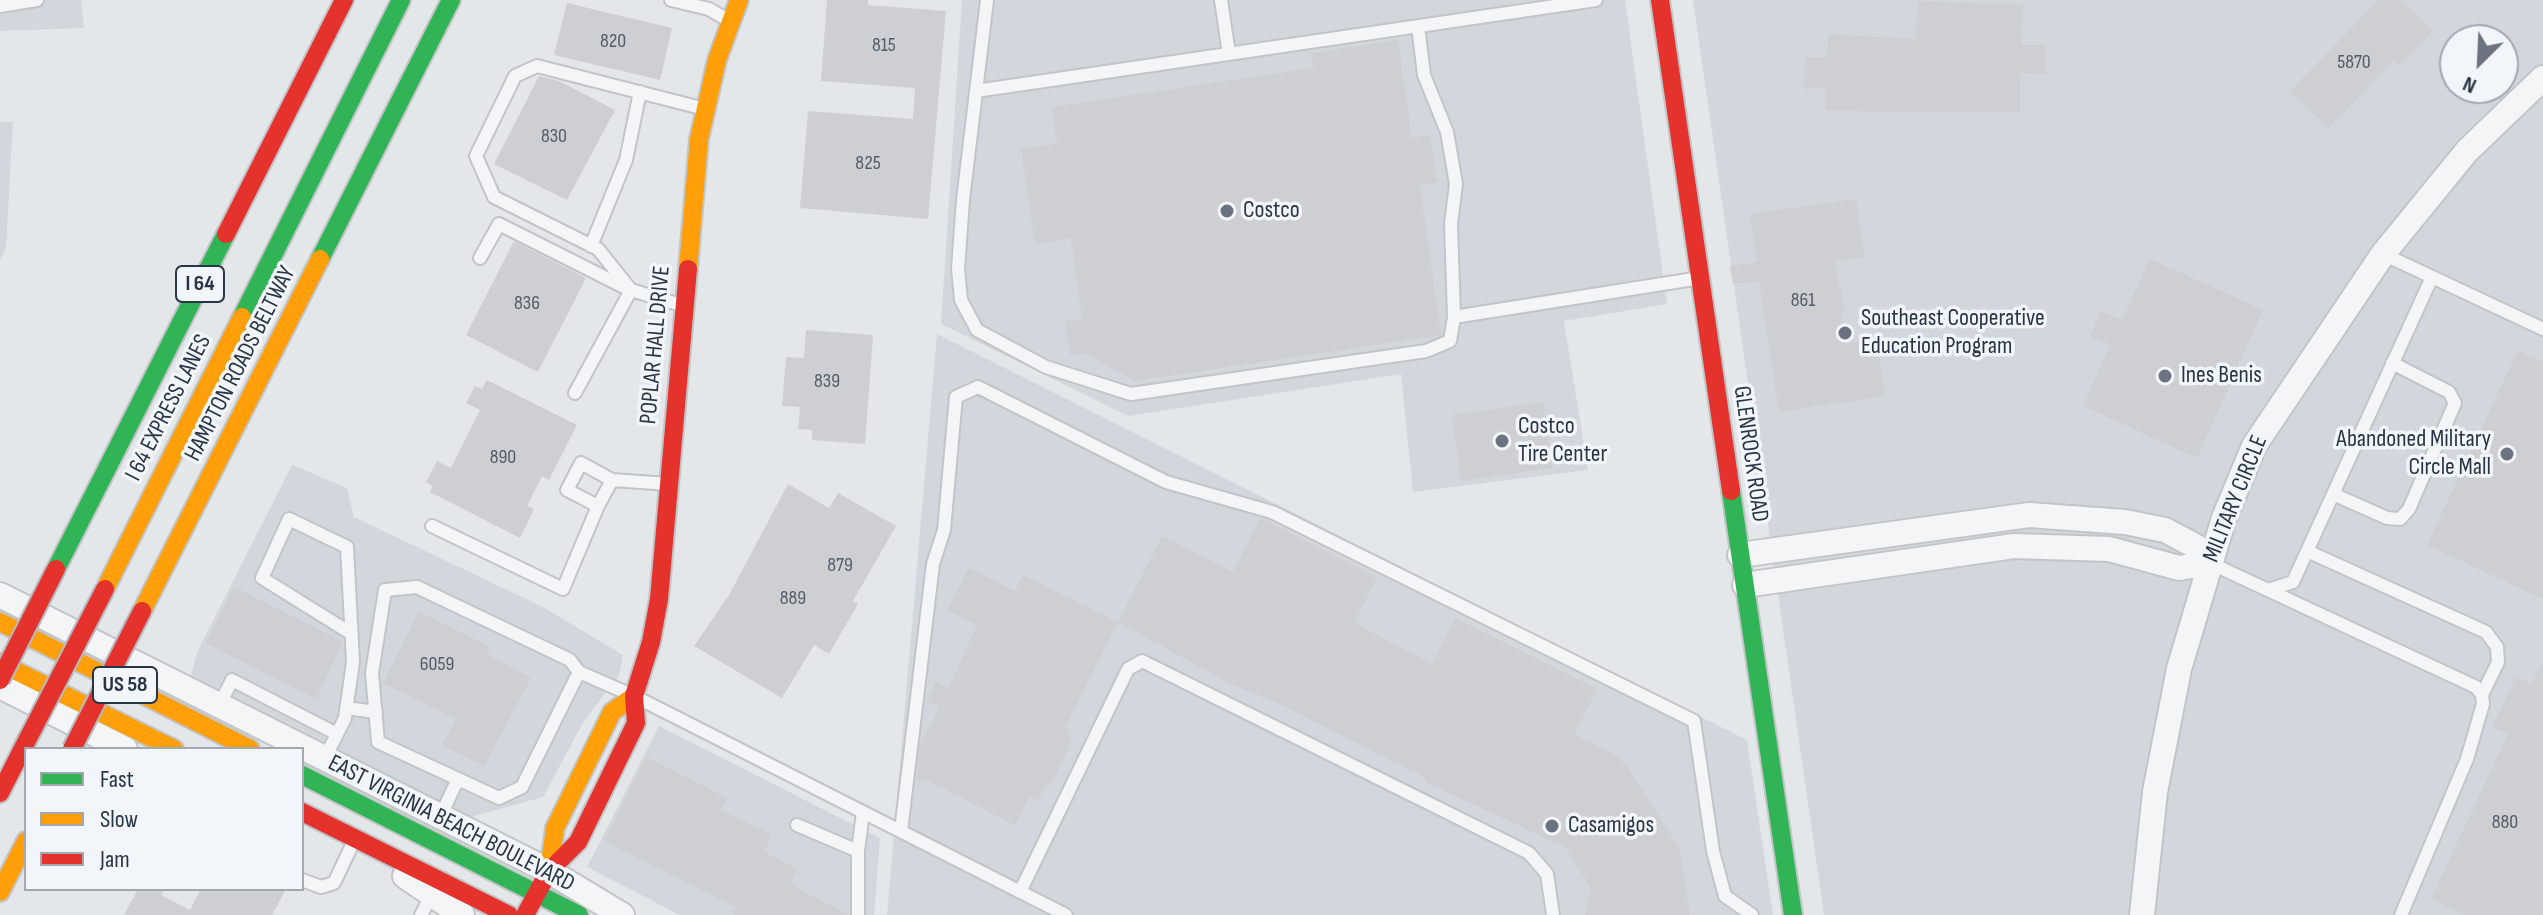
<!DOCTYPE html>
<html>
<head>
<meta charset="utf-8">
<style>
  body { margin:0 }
  #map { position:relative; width:2543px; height:915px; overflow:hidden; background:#e4e7ea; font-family:"Sofia Sans Condensed",sans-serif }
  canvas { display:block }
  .legend { position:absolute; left:24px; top:747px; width:280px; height:144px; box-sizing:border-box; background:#f2f5f9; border:2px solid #a1a8b1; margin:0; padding:10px 14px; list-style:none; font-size:24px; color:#283546 }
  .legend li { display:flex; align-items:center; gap:16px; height:40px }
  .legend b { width:40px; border:2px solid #a1a8b1 }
  .north { position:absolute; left:2439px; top:24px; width:80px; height:80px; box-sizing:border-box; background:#f2f5f9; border:2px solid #a1a8b1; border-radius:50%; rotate:204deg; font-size:22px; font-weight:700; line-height:32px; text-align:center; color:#283546 }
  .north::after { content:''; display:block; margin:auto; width:28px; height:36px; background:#6a737f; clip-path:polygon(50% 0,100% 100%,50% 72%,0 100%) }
</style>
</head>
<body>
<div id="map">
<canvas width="2543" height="915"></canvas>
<ul class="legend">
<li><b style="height:10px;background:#30b455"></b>Fast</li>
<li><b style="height:10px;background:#ff9f0a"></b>Slow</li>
<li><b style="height:10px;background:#e5322d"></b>Jam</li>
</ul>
<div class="north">N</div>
</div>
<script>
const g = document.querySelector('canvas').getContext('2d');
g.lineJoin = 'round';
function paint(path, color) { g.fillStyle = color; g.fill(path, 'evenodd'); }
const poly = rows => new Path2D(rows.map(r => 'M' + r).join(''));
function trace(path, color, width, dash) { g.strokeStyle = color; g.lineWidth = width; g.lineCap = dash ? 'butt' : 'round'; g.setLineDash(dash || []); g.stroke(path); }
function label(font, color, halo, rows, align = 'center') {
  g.font = font + ' "Sofia Sans Condensed",sans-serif'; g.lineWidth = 7; g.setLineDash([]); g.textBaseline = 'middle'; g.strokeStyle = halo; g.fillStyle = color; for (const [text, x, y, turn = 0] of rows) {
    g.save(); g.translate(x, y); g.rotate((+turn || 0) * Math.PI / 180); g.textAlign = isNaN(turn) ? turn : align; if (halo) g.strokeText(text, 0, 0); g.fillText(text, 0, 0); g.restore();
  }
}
paint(poly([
  [0,0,81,0,84,28,0,31],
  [962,0,1625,0,1667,304,1564,321,1588,470,1413,492,1401,374,1128,416,941,324],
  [1693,0,2543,0,2543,915,1824,915],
  [2455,40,2503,40,2503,88,2455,88],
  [0,122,13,122,6,247,0,260],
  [937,334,1747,740,1773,915,887,915],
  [292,465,347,488,354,517,543,607,623,655,619,676,584,721,543,797,471,817,418,797,342,753,190,678,198,650],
  [659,726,880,838,874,915,680,915,587,867]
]), '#d2d7dd');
paint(poly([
  [827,0,868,0,868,5,946,11,928,219,800,208,808,111,913,119,915,88,821,81],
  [2379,0,2401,0,2433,31,2399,66,2394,61,2328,128,2290,91],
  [1918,1,2023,4,2021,45,2046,45,2046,74,2020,73,2020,112,1825,111,1826,87,1804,89,1805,57,1827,57,1828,34,1915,39],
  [567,3,672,28,660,80,554,55],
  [1398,40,1412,138,1430,135,1437,182,1420,185,1441,335,1135,381,1085,353,1070,355,1065,321,1082,319,1071,238,1035,244,1021,149,1057,144,1052,107,1313,68,1311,53],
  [539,76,559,81,615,110,567,200,494,164],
  [1856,199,1865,257,1834,261,1845,309,1841,316,1846,343,1876,339,1886,396,1779,412,1759,281,1733,284,1730,266,1757,262,1750,214],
  [514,241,586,278,538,372,466,335],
  [2150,259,2263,310,2197,458,2083,406,2110,345,2090,336,2101,311,2122,320],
  [806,330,873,335,865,444,812,440,812,430,798,429,800,407,782,406,786,357,804,358],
  [2518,350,2543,362,2543,599,2427,545],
  [487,380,577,425,549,480,542,476,527,506,534,509,520,538,430,492,433,486,426,482,437,461,451,468,480,410,466,403,475,386,482,389],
  [1543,402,1552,468,1461,481,1452,415],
  [788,484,829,508,838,493,896,526,853,601,858,604,829,654,814,645,782,698,694,646,729,595],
  [1260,518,1377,577,1354,623,1432,664,1455,618,1597,689,1574,734,1621,758,1679,847,1690,915,1585,915,1591,888,1565,847,1427,783,1424,777,1284,706,1229,683,1118,622,1065,728,1070,731,1068,736,1072,737,1065,756,1050,786,1046,784,1038,801,1030,796,1015,825,928,781,917,780,920,745,940,707,927,701,936,682,949,688,977,625,947,610,969,568,1015,591,1023,575,1118,622,1162,536,1233,572],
  [234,587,343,642,316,699,206,643],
  [419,611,490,647,487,654,531,678,484,766,442,745,456,719,383,683],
  [2543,661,2543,915,2465,915,2431,899,2508,734,2492,727,2516,677,2532,684],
  [646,757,727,798,721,810,772,835,764,852,798,869,790,884,849,915,733,915,736,907,604,841],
  [138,889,164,889,161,895,190,910,201,889,286,889,272,915,124,915]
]), '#cdcfd2');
const lane = poly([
  [671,0,709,9,731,22],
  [987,0,963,200,958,269,961,300,977,330,1046,367,1131,394,1426,351,1450,341,1454,317,1451,224,1456,184,1447,132,1424,75,1418,26],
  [1221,0,1229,54],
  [0,6,37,0],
  [976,91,1596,0],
  [591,246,626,160,640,92],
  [2383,254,2543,329],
  [480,258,499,224,624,287],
  [631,290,598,249,494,197,476,156,515,76,537,66,705,109],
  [1454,317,1700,278],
  [575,393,631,290,684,306],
  [2333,494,2387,518,2400,519,2409,509,2455,403,2449,392,2392,363],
  [598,506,612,480],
  [432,526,563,589,598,506,567,490,581,463,612,480,669,484],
  [2307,551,2486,632,2497,647,2498,662,2482,695],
  [2210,563,2476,687,2482,695,2483,704,2467,759,2401,915],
  [2268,590,2293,582,2432,277],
  [579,672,522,787,499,798,378,742,372,673,385,590,417,587,570,660,579,672,634,696,1066,915],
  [219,706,232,680,337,734],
  [346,708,376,712],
  [324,760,345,718,353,662,347,547,289,519,262,578,352,634],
  [440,817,458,779],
  [797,825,858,851,858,915],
  [901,831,933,564,944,530,956,397,978,387,1166,482,1272,512,1694,721,1713,851,1725,896,1752,915],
  [858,851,863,812],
  [302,880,321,887,334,883,354,841],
  [1020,892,1128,669,1142,661,1529,853,1547,874,1553,915],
  [421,915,431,896]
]);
const street = poly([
  [1740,555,2029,515,2125,522,2165,530,2197,547,2210,563],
  [1745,585,2014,546,2109,549,2179,568,2210,563],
  [0,595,549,871,622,915],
  [0,686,125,749],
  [405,876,462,915],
  [2142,915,2155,792,2179,669,2224,518,2254,446,2383,254,2467,151,2543,78]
]);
const fast = poly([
  [320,259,451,0],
  [242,317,401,0],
  [1731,491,1793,915],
  [56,569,226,234],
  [302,775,579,915]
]);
const slow = poly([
  [688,269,699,139,717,60,739,0],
  [105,589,242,317],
  [142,611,320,259],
  [0,622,250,749],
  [0,663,174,749],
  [549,871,555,828,612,712,634,696],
  [0,892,26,841]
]);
const jam = poly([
  [1660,0,1731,491],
  [226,234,344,0],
  [0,793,21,752],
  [302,812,509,915],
  [525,915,549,871,578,842,636,723,634,696,651,642,659,599,688,269]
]);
trace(lane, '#c2c5c8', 16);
trace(street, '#c2c5c8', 28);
trace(fast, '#c2c5c8', 22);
trace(slow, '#c2c5c8', 22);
trace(jam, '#c2c5c8', 22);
trace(lane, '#f3f5f6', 12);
trace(street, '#f3f5f6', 24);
trace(fast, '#30b455', 18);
trace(slow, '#ff9f0a', 18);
trace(jam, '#e5322d', 18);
const jamBridge = poly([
  [0,680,56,569],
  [72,749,142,611],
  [21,752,105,589]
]);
trace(jamBridge, '#b6babf', 22, []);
trace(jamBridge, '#e5322d', 18);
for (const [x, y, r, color] of [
  [1227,211,8,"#6a737f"],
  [1845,333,8,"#6a737f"],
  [2165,376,8,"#6a737f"],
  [1502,441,8,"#6a737f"],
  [2507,454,8,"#6a737f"],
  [1552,826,8,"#6a737f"]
]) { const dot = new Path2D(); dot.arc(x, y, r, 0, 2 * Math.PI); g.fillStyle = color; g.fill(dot); trace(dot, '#f2f5f9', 3); }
label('20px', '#525c6a', null, [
  ["820",613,42],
  ["815",884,46],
  ["5870",2354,63],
  ["830",554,137],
  ["825",868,164],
  ["861",1803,301],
  ["836",527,304],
  ["839",827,382],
  ["890",503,458],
  ["879",840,566],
  ["889",793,599],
  ["6059",437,665],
  ["880",2505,823]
]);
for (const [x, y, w] of [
  [200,284,48],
  [125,685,64]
]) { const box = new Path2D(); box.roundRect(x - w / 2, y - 18, w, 36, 6); g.fillStyle = '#f2f5f9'; g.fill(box); trace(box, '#283546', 2); }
label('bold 22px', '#283546', null, [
  ["I 64",200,284],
  ["US 58",125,685]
]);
label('24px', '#283546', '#f2f5f9', [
  ["Costco",1243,211],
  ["Southeast Cooperative",1861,319],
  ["Education Program",1861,347],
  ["Ines Benis",2181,376],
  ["Costco",1518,427],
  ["Tire Center",1518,455],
  ["Abandoned Military",2491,440,"right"],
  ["Circle Mall",2491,468,"right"],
  ["Casamigos",1568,826]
], 'left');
label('24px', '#283546', '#f2f5f9', [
  ["POPLAR HALL DRIVE",656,345,-85],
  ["HAMPTON ROADS BELTWAY",241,364,-63],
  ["I 64 EXPRESS LANES",169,408,-63],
  ["GLENROCK ROAD",1750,454,82],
  ["MILITARY CIRCLE",2236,499,-68],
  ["EAST VIRGINIA BEACH BOULEVARD",451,824,27]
]);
</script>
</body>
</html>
